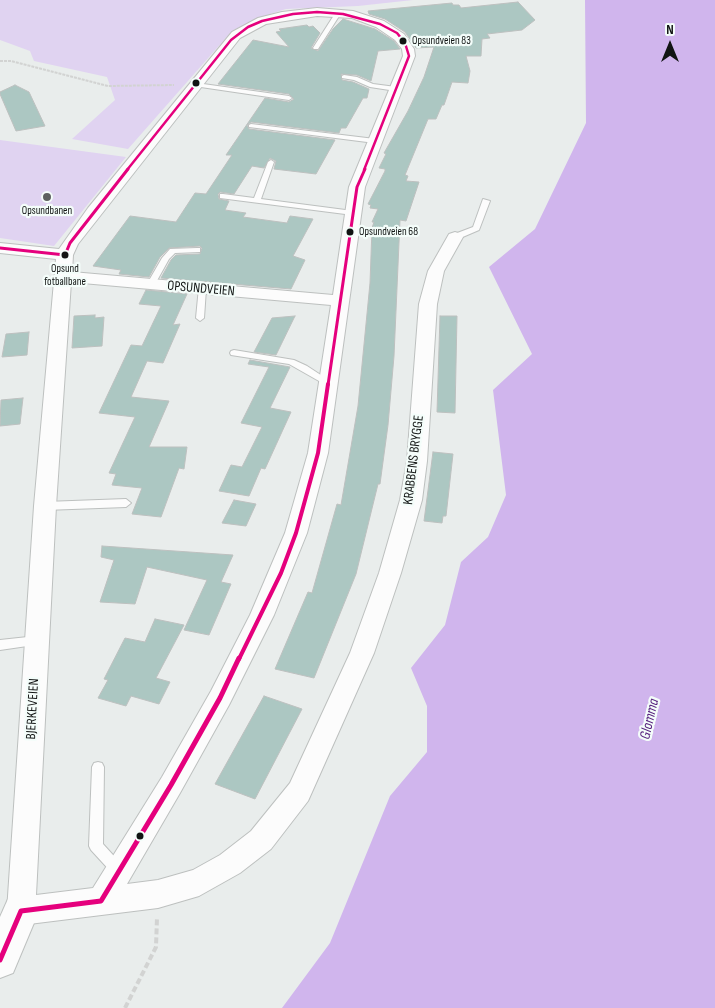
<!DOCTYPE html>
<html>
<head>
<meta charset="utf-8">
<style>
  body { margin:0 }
  #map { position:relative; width:715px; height:1008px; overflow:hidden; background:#e9edec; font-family:"Sofia Sans Condensed",sans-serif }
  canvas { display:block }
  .north { position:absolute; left:645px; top:20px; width:50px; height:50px; -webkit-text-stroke:4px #f4fdfa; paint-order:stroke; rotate:0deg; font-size:14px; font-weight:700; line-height:20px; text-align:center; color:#111413 }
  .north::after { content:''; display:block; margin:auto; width:18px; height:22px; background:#111413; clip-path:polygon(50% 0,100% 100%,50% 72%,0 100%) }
</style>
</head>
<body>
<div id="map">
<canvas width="715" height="1008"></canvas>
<div class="north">N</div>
</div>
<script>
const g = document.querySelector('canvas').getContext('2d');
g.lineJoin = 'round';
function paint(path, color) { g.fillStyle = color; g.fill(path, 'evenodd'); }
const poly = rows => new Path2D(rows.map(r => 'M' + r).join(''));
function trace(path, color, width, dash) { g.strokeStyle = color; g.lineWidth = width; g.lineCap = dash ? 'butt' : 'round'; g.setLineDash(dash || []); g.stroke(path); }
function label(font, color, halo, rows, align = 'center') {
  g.font = font + ' "Sofia Sans Condensed",sans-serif'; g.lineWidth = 4.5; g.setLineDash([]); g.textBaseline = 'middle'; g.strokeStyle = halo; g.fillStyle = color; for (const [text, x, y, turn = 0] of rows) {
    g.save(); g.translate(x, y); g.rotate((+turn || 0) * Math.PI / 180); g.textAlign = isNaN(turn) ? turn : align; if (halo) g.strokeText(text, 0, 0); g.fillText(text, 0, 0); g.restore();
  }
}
paint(poly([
  [0,0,413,0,358,6,286,9,255,19,232,31,128,149,72,139,115,100,107,77,34,61,30,51,0,40],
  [0,140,126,157,54,246,0,238]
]), '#e0d3f1');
paint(poly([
  [585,0,715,0,715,1008,282,1008,330,943,390,796,427,752,427,706,411,668,445,625,461,562,488,537,506,495,493,390,532,354,489,267,535,229,586,123]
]), '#d0b5ed');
const building = poly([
  [518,2,535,20,522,30,487,34,490,38,482,39,481,56,466,56,470,71,468,83,452,82,444,105,442,105,436,119,428,119,405,175,408,176,406,181,419,182,406,221,400,220,394,356,388,425,380,484,378,484,356,574,314,678,275,669,308,592,312,593,337,504,341,505,358,406,370,283,372,228,374,222,372,222,378,209,370,208,371,205,368,204,385,171,385,169,379,168,386,154,384,153,408,111,424,77,434,47,416,48,405,32,385,19,369,14,368,11,452,3,453,5,459,5,461,8,518,2],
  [343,19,375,29,394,41,400,49,378,51,371,81,357,75,341,74,342,80,353,82,369,89,367,98,363,98,346,128,341,128,339,133,251,122,247,125,249,129,335,140,316,174,274,169,276,161,270,158,264,168,252,166,234,194,220,192,218,194,219,199,229,201,225,210,246,213,243,217,287,223,290,216,313,219,293,256,305,260,291,289,161,278,171,260,176,255,200,254,202,248,200,246,169,248,160,257,149,277,119,274,121,270,93,266,130,216,176,222,195,193,206,194,232,155,226,155,265,98,289,102,294,99,289,94,218,84,253,40,289,47,276,32,281,31,279,29,307,25,309,27,313,26,320,33,311,48,318,51,333,29,343,19],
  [15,85,29,92,45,126,16,131,0,94,0,92,15,85],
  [146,290,187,294,173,325,180,324,163,363,147,361,131,397,169,401,149,447,187,447,184,469,179,468,161,517,132,514,142,488,112,485,116,474,109,473,135,417,99,413,131,345,142,346,161,306,139,304,146,290],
  [95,315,95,318,104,317,102,346,72,348,74,316,95,315],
  [295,316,276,355,254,352,272,318,295,316],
  [440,316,457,316,455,413,437,412,440,316],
  [29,332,27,355,2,357,6,334,29,332],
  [250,360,290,367,270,408,291,412,265,469,261,468,249,496,219,491,231,465,242,467,262,427,241,423,269,367,248,364,250,360],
  [23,398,20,424,0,426,1,400,23,398],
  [433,452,453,454,446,516,443,516,442,523,424,521,433,452],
  [234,500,256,504,246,526,222,523,234,500],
  [102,546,233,555,221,582,231,584,209,635,184,630,207,580,147,567,135,604,100,602,114,560,101,557,102,546],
  [155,619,184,625,156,678,170,682,159,704,131,696,126,706,98,698,108,680,104,679,125,638,145,642,155,619],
  [264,696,302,709,255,799,215,784,264,696]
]);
paint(building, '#acc7c2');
trace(building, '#bdc0bf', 1);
const service = poly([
  [336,12,341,13,318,49,314,49,313,48,336,12],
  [344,75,357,77,373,84,396,87,399,89,396,91,370,87,354,80,342,78,342,76,344,75],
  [196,83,289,96,292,98,289,100,194,86,194,84,196,83],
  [251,124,375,139,378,141,375,143,249,127,249,125,251,124],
  [271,160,274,162,261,199,353,211,357,213,353,215,220,198,220,194,223,194,254,198,268,162,271,160],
  [483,199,490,201,479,230,458,239,452,239,452,235,473,227,483,199],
  [197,248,200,248,200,252,175,253,169,259,154,286,148,286,147,284,162,258,170,249,197,248],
  [199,287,202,287,206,289,204,318,200,321,196,318,199,287],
  [234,350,294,360,307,366,333,383,329,386,326,385,289,364,231,355,230,353,231,351,234,350],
  [126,499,131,503,126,507,45,510,40,506,45,502,126,499],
  [37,636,41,638,43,641,41,644,0,650,0,640,37,636],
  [98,762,102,763,104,767,103,844,123,866,125,870,123,874,118,876,113,874,91,850,89,846,92,767,94,763,98,762]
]);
const minor = poly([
  [317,8,353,11,384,21,404,34,414,49,415,56,365,187,328,453,307,533,274,615,229,705,180,793,127,884,158,880,193,870,220,855,251,831,290,783,350,653,379,573,400,500,407,461,419,304,428,271,449,234,455,232,461,234,463,237,444,271,437,304,427,461,422,500,401,573,374,653,308,801,271,849,240,873,199,896,158,908,21,925,11,921,7,911,34,506,56,259,0,253,0,243,59,249,88,208,232,32,258,18,282,12,317,8],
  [317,16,352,18,376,27,395,40,402,49,403,56,349,187,333,295,72,272,73,255,78,244,240,38,266,24,317,16],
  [71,282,331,305,308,453,285,533,250,615,211,691,162,777,93,888,36,895,56,506,71,282]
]);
const tertiary = poly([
  [21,893,34,899,39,911,13,973,0,978,0,917,8,899,21,893]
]);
trace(service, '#bdc0bf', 2);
trace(minor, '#bdc0bf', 2);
trace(tertiary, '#bdc0bf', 2);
trace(poly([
  [0,61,11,61,108,86,174,85]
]), '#d2d3d2', 2, [3, 1]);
trace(poly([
  [125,1008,156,947,157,918]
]), '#d2d3d2', 4, [6, 3]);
paint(service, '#fcfcfc');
paint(minor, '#fcfcfc');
paint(tertiary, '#fcfcfc');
trace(poly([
  [127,170,231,40,248,27,262,21,293,14,317,12,343,14,380,24,397,33,405,43,409,56,364,170]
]), '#e5007d', 2.5);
trace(poly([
  [0,248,65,255,70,243,128,169],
  [328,385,357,187,365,169]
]), '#e5007d', 3);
trace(poly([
  [239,659,281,573,296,533,318,453,328,384]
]), '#e5007d', 4);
trace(poly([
  [0,960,21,911,101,901,171,785,220,698,239,658]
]), '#e5007d', 5);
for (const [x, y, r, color] of [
  [403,41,4.5,"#111413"],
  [196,83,4.5,"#111413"],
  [47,197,5,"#5d605f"],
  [350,232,4.5,"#111413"],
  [65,255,4.5,"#111413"],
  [140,836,4.5,"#111413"]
]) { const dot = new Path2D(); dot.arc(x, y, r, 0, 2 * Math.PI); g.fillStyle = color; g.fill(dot); trace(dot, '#f4fdfa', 2); }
label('11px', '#111413', '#f4fdfa', [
  ["Opsundveien 83",412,41],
  ["Opsundveien 68",359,232],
  ["Opsund",65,269,"center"],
  ["fotballbane",65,282,"center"]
], 'left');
label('11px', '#111413', '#f4fdfa', [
  ["Opsundbanen",47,211]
]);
label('14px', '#111413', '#f4fdfa', [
  ["OPSUNDVEIEN",201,289,5],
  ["KRABBENS BRYGGE",414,460,-83],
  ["BJERKEVEIEN",33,709,-87]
]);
label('italic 15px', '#58237f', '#f4fdfa', [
  ["Glomma",650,719,-77]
]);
</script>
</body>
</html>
